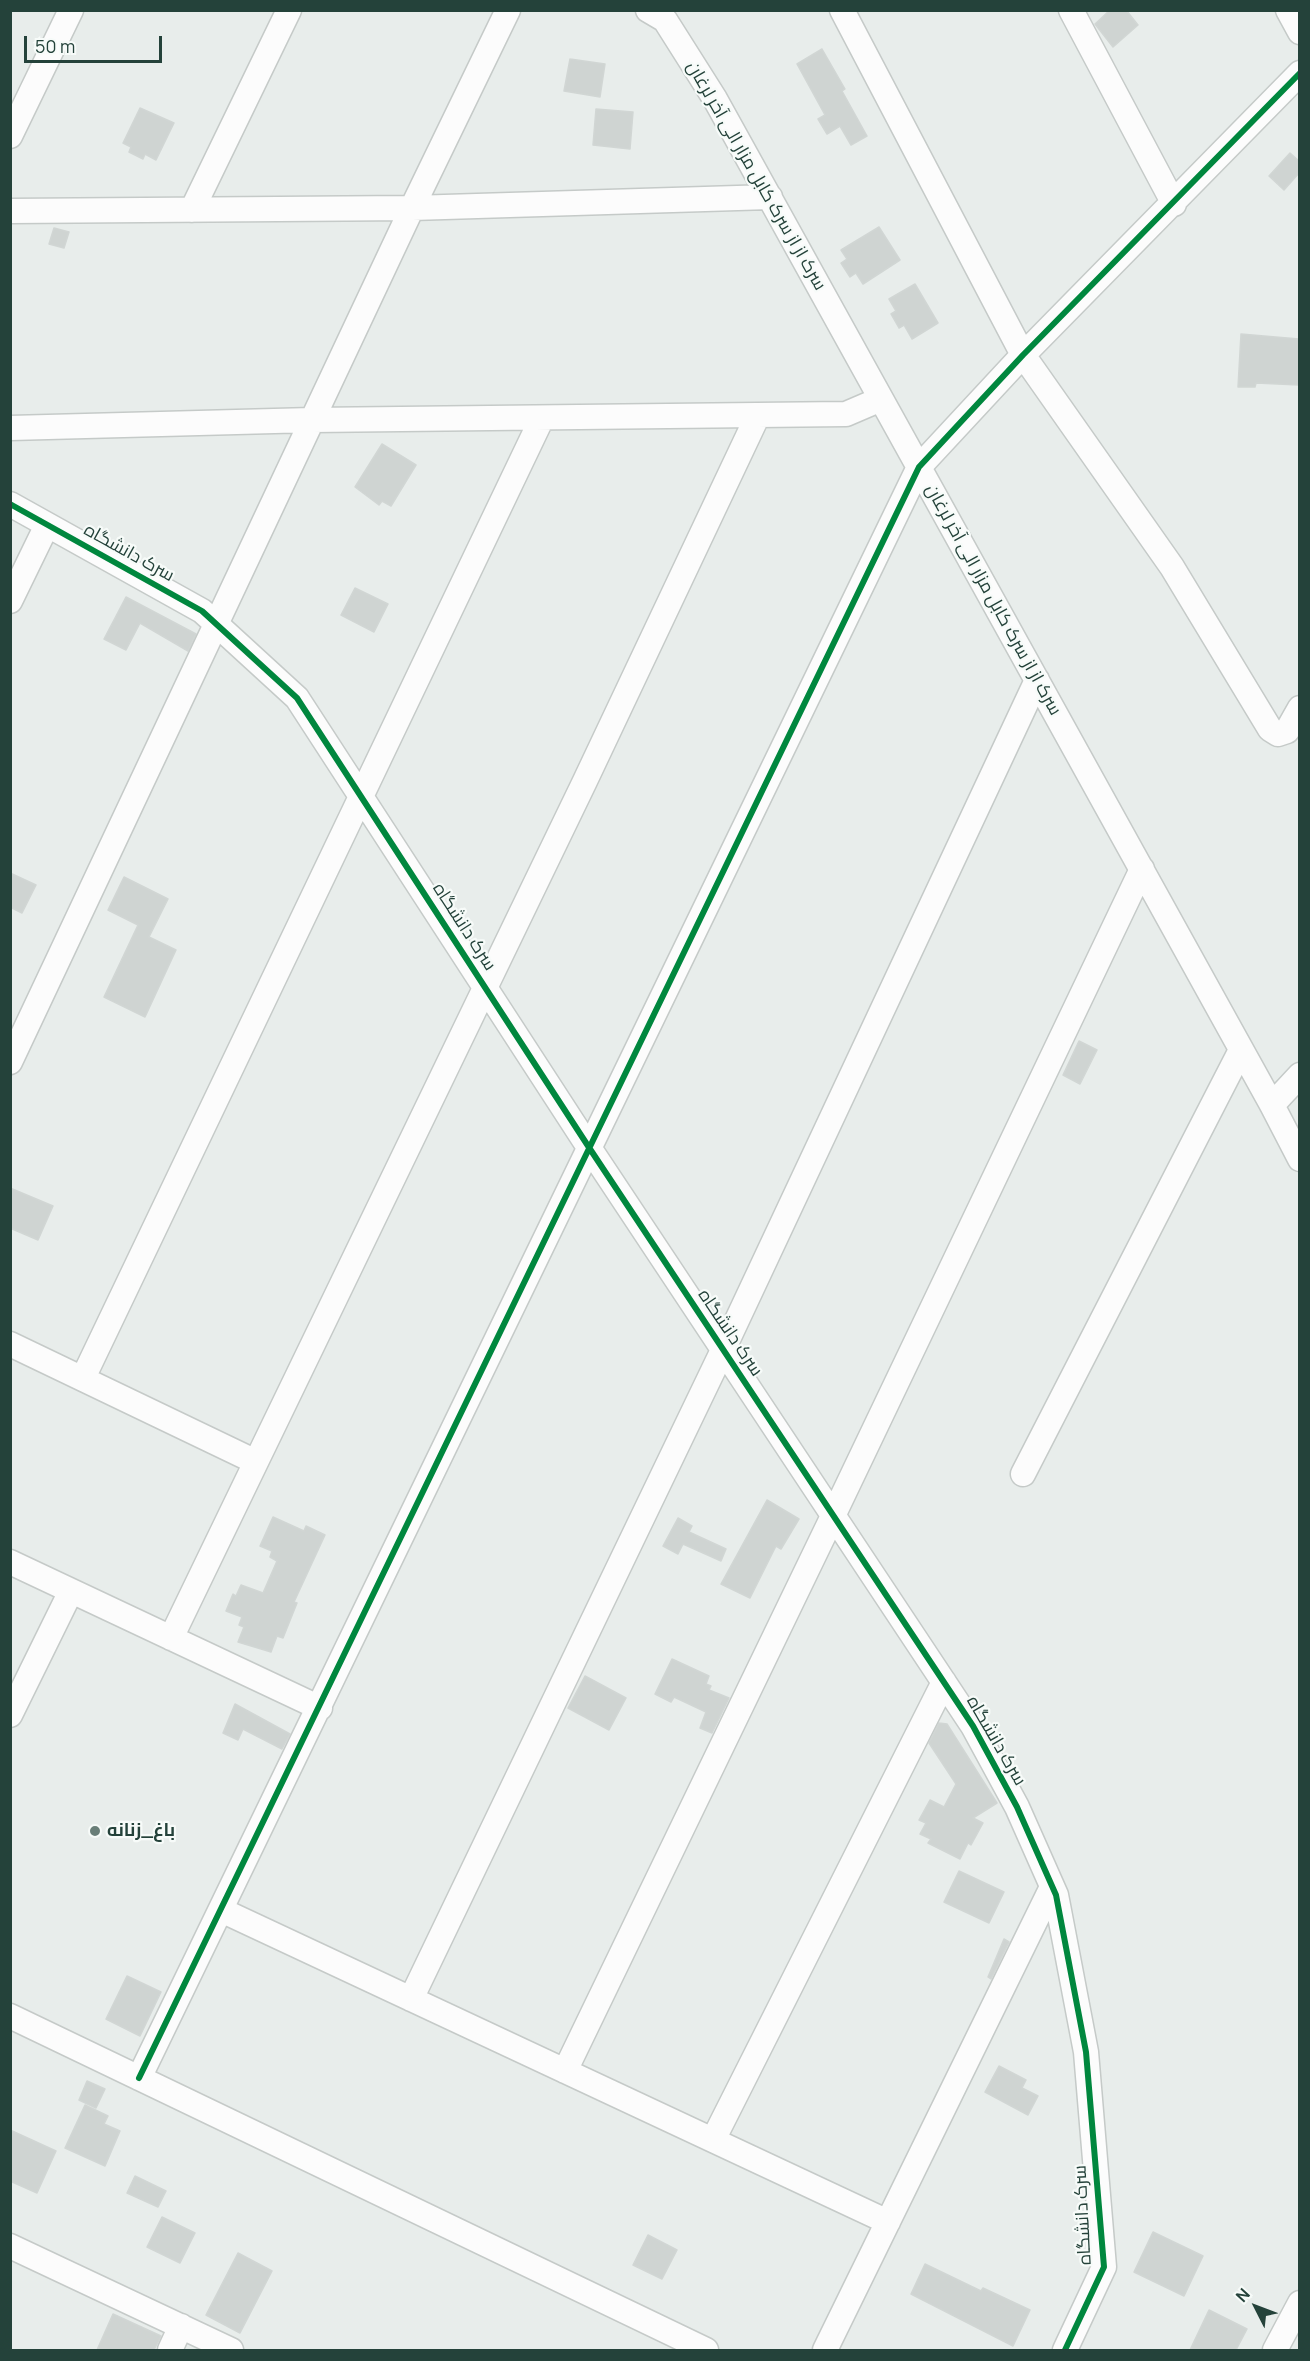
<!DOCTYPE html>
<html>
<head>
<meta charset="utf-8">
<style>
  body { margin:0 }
  #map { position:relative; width:1310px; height:2361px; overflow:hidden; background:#e8edeb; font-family:Manrope,sans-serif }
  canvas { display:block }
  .frame { position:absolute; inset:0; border:12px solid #24423a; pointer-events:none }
  .north { position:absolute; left:1226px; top:2277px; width:60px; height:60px; -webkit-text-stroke:4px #f7fbf9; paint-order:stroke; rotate:312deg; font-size:16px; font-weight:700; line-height:24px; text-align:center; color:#24423a }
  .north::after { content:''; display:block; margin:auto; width:21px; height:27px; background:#24423a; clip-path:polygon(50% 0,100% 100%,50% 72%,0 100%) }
  .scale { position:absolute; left:24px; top:36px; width:138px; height:27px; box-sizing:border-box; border:3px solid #24423a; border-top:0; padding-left:8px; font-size:18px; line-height:21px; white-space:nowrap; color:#24423a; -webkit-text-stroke:4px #f7fbf9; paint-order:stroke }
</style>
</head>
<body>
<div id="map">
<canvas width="1310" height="2361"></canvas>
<div class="frame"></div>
<div class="north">N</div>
<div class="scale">50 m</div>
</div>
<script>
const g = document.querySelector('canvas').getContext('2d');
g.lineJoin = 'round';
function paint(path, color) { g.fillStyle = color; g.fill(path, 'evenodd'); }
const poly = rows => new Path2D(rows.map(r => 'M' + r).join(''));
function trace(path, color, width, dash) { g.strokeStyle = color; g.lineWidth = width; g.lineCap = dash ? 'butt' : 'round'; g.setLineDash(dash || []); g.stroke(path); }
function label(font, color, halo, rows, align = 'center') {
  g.font = font + ' Manrope,Cairo,sans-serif'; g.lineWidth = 4.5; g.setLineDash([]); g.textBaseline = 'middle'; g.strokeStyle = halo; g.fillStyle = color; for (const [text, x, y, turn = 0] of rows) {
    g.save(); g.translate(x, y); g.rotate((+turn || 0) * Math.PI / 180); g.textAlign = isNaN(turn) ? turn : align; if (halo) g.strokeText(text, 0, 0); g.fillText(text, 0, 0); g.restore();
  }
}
const building = poly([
  [1110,10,1126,10,1138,25,1113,47,1095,24,1110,10],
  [822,49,845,89,842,91,867,136,851,145,840,126,827,134,818,119,825,115,797,64,822,49],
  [570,59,605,64,600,97,564,91,570,59],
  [140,108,174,123,156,160,145,154,143,159,129,152,131,147,123,143,140,108],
  [596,109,633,112,630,149,593,145,596,109],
  [1290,153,1299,161,1299,173,1284,190,1269,176,1290,153],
  [879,227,900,260,863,284,856,273,850,277,841,263,847,259,841,250,879,227],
  [54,228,69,232,64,248,49,244,54,228],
  [915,284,938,323,912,339,904,325,899,328,891,314,896,311,889,299,915,284],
  [1241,334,1299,339,1299,385,1256,383,1255,387,1238,387,1241,334],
  [382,444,416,465,391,506,382,501,379,505,355,487,382,444],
  [355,588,388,604,374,632,341,615,355,588],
  [126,597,196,634,188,651,140,623,126,650,104,639,126,597],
  [10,873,36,885,22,913,10,907,10,873],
  [124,877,168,899,149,937,176,950,145,1017,104,997,138,925,108,910,124,877],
  [1079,1041,1097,1050,1080,1084,1063,1075,1079,1041],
  [10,1188,53,1206,38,1240,10,1228,10,1188],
  [767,1500,799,1519,781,1549,776,1546,750,1598,721,1584,767,1500],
  [273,1517,304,1531,306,1526,325,1535,294,1602,297,1603,283,1638,277,1636,271,1652,238,1642,244,1627,239,1625,242,1617,226,1611,233,1594,236,1596,241,1585,263,1593,277,1561,270,1557,272,1551,260,1546,273,1517],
  [678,1518,692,1526,689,1532,726,1549,721,1561,683,1544,678,1554,663,1546,678,1518],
  [672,1659,709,1676,706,1684,711,1686,709,1690,729,1698,712,1733,700,1728,706,1712,674,1697,671,1702,655,1694,672,1659],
  [585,1676,626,1698,609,1730,568,1708,585,1676],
  [235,1704,290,1734,282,1749,243,1729,238,1740,223,1733,235,1704],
  [939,1723,947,1724,997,1803,973,1818,983,1823,971,1845,968,1843,960,1859,928,1843,931,1839,920,1834,926,1823,919,1820,930,1800,944,1807,956,1784,929,1743,939,1723],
  [959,1871,1004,1892,989,1923,944,1902,959,1871],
  [1004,1939,1009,1942,991,1979,988,1977,1004,1939],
  [127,1976,161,1992,140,2036,106,2019,127,1976],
  [999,2066,1026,2080,1022,2088,1038,2096,1028,2115,985,2092,999,2066],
  [87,2081,105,2089,96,2108,79,2100,87,2081],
  [85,2105,108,2116,104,2124,120,2131,105,2166,65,2148,85,2105],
  [10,2130,56,2151,37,2193,10,2181,10,2130],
  [135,2176,166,2191,158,2207,127,2193,135,2176],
  [162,2217,195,2233,180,2263,147,2247,162,2217],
  [1153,2232,1203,2256,1184,2296,1134,2272,1153,2232],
  [648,2235,677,2250,662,2279,633,2265,648,2235],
  [238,2253,272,2271,240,2333,206,2315,238,2253],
  [925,2264,981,2291,983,2288,1030,2310,1013,2346,911,2294,925,2264],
  [1209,2310,1247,2329,1236,2350,1190,2350,1209,2310],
  [113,2314,161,2336,154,2350,97,2350,113,2314]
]);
paint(building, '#cfd4d2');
trace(building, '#d1d6d4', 1.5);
const minor = poly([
  [648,10,665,20,715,99,1272,1105,1300,1159],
  [842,10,1023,355,1172,567,1270,729,1278,734,1287,731,1300,708],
  [1071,10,1174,204],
  [1288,10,1300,32],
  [10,136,71,10],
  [192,210,289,10],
  [10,211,412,208,770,197],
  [10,428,312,420,846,414,881,399],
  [10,504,202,611,297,698,590,1149,973,1726,1017,1807,1056,1895,1086,2052,1104,2267,1065,2350],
  [10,601,47,525],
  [10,1062,412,208,508,10],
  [1272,1105,1300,1075],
  [10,1344,256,1462],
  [83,1378,542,418],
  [1023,1474,1241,1050],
  [10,1562,320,1708],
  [171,1638,585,781,758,415],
  [10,1715,71,1591],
  [221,1910,888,2222],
  [411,1999,723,1350,1037,680],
  [10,2016,706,2350],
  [565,2071,833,1516,1142,869],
  [139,2078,919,467,1023,355,1300,73],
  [713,2140,944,1682],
  [10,2246,231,2350],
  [170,2350,181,2326],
  [825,2350,1052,1887],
  [1275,2350,1300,2303]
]);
trace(minor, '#c5cac8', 27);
trace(minor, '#fcfcfc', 24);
trace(poly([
  [10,504,202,611,297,698,590,1149,973,1726,1017,1807,1056,1895,1086,2052,1104,2267,1065,2350],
  [139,2078,919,467,1023,355,1300,73]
]), '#00873e', 6);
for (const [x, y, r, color] of [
  [95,1831,6,"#697e78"]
]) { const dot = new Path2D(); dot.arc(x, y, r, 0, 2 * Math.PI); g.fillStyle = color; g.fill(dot); trace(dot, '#f7fbf9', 2); }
label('18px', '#24423a', '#f7fbf9', [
  ["سرک از از سرک کابل مزار الی آخر لرغان",756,176,60],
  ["سرک دانشگاه",129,553,29],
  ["سرک از از سرک کابل مزار الی آخر لرغان",993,600,61],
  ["سرک دانشگاه",464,927,57],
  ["سرک دانشگاه",730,1333,56],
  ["سرک دانشگاه",996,1741,60],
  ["سرک دانشگاه",1083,2215,-93]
]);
label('bold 18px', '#24423a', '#f7fbf9', [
  ["باغ_زنانه",107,1831]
], 'left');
</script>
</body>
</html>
